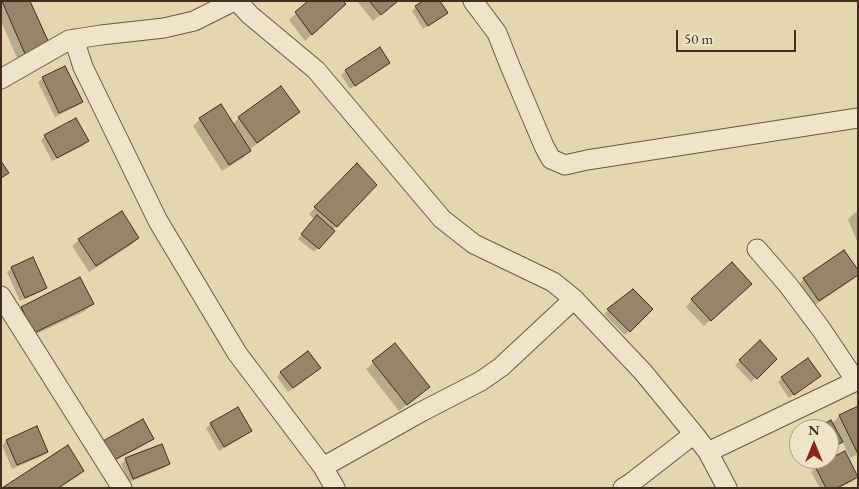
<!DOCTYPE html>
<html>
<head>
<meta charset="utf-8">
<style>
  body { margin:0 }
  #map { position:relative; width:859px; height:489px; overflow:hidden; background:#e4d6ae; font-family:"EB Garamond",serif }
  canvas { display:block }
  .frame { position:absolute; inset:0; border:2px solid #452b22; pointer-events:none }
  .north { position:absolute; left:789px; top:419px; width:50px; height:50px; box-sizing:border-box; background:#ede4ca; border:1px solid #aa9a87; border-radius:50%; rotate:0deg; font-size:14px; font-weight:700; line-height:20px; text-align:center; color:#452b22 }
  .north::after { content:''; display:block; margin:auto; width:18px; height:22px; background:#8f2418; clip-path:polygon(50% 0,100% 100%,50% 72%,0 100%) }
  .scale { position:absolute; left:676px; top:30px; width:120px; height:22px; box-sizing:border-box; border:2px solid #452b22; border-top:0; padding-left:6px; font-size:15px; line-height:18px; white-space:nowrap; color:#452b22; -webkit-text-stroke:4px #ede4ca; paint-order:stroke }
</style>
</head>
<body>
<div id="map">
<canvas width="859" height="489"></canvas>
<div class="frame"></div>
<div class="north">N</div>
<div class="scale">50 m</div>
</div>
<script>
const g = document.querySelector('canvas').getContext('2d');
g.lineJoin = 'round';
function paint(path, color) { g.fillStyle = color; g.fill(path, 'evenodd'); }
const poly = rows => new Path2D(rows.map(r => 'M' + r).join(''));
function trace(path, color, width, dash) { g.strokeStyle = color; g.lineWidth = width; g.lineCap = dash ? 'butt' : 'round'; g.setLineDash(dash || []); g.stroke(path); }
paint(poly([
  [1,1,29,1,48,43,18,60,1,21],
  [310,1,337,11,305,41,289,20],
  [357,1,397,1,373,21],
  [416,7,446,13,442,17,423,29,412,11],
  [388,63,384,67,350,89,341,75,346,71],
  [43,78,81,102,77,106,55,117,38,82],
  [281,88,298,112,291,118,249,150,250,151,243,158,222,171,193,126,200,119,233,124,239,118],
  [45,136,87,141,83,146,52,161,41,140],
  [357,165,375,185,333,230,314,252,298,239,315,220,309,214],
  [858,212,858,243,848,220,854,213],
  [138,238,131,245,89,272,72,246,79,240],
  [844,252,858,274,852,280,812,307,797,286,804,279],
  [12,268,45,288,41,292,20,301,7,272],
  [743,290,704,326,686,307,692,300],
  [92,304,85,311,28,338,15,314,21,308],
  [651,309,625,335,604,314,608,310],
  [760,342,776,359,751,382,735,365],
  [395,345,422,393,399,411,366,369],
  [281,372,315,372,288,392,277,377],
  [782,378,815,380,789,398,778,382],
  [858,407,858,454,850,458,842,441,837,446,829,450,829,429,817,429,832,424,839,416],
  [211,424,250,431,246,435,219,451,206,428],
  [152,438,148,443,109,464,99,446],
  [7,441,47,452,42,456,12,469,2,445],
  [161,445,168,464,164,468,129,482,121,464,126,459],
  [816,467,857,476,853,481,839,488,820,488,811,472],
  [83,471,76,477,60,488,4,488]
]), '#0003');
const building = poly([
  [2,1,30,1,49,43,25,54,2,1],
  [308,1,343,1,346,4,312,35,295,12,308,1],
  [369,1,398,1,381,15,369,1],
  [423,1,440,1,448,13,428,26,415,6,423,1],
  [380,47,390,63,355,86,345,70,380,47],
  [65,66,83,102,59,113,42,77,65,66],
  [281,86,300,112,257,143,238,117,281,86],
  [221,104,251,151,229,165,199,118,221,104],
  [76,118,89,141,57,158,44,135,76,118],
  [1,161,9,173,1,178,1,161],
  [357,163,377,185,337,227,314,207,357,163],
  [122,211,139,238,96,266,78,239,122,211],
  [317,215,335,231,319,249,301,234,317,215],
  [844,250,858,270,858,275,819,301,803,278,844,250],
  [33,257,47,288,25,298,11,267,33,257],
  [732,262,752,284,711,321,691,299,732,262],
  [80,277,94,304,34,333,21,307,80,277],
  [633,289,653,309,630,332,607,309,633,289],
  [760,340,777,359,757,379,739,360,760,340],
  [395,343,430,387,407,405,372,361,395,343],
  [308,351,321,368,293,388,280,372,308,351],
  [808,358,821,376,794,395,781,377,808,358],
  [858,406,858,452,857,452,839,415,858,406],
  [238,407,252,431,224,447,210,423,238,407],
  [143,419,154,439,114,460,103,441,143,419],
  [831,420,843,442,829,449,829,429,814,429,831,420],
  [37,426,48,452,17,465,6,440,37,426],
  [162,444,170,464,133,479,125,458,162,444],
  [68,445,84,471,58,488,2,488,68,445],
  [845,451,858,477,837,488,826,488,815,466,845,451]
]);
paint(building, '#98846b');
trace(building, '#452b22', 1);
const minor = poly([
  [237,1,250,15,316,70,442,219,474,244,553,282,574,299,643,372,694,434,708,452,727,488],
  [473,1,497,33,510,66,544,146,551,159,565,165,587,160,858,118],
  [74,39,83,67,158,221,237,353,323,467,335,488],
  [1,79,69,40,101,35,164,28,194,21,234,1],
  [757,249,788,285,821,329,856,381],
  [1,296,122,488],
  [708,452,858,380],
  [323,467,421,412,481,381,501,367,574,299],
  [623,488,631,483,694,434]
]);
trace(minor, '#6d5645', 21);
trace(minor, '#ede4ca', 19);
</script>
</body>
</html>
